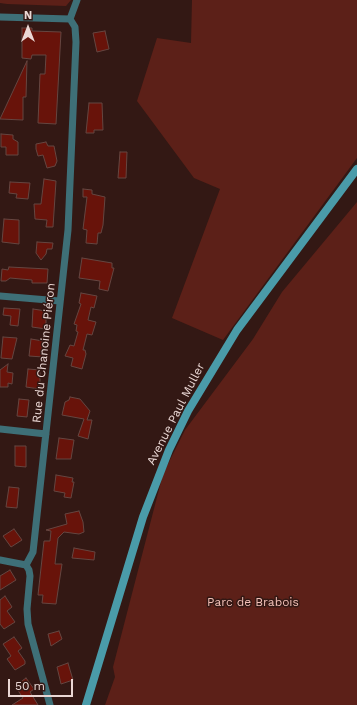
<!DOCTYPE html>
<html>
<head>
<meta charset="utf-8">
<style>
  body { margin:0 }
  #map { position:relative; width:357px; height:705px; overflow:hidden; background:#331814; font-family:"Work Sans",sans-serif }
  canvas { display:block }
  .north { position:absolute; left:8px; top:8px; width:40px; height:40px; -webkit-text-stroke:3px #331814; paint-order:stroke; rotate:0deg; font-size:11px; font-weight:700; line-height:16px; text-align:center; color:#ead7d4 }
  .north::after { content:''; display:block; margin:auto; width:14px; height:18px; background:#ead7d4; clip-path:polygon(50% 0,100% 100%,50% 72%,0 100%) }
  .scale { position:absolute; left:8px; top:679px; width:65px; height:18px; box-sizing:border-box; border:2px solid #ead7d4; border-top:0; padding-left:5px; font-size:12px; line-height:14px; white-space:nowrap; color:#ead7d4; -webkit-text-stroke:3px #331814; paint-order:stroke }
</style>
</head>
<body>
<div id="map">
<canvas width="357" height="705"></canvas>
<div class="north">N</div>
<div class="scale">50 m</div>
</div>
<script>
const g = document.querySelector('canvas').getContext('2d');
g.lineJoin = 'round';
function paint(path, color) { g.fillStyle = color; g.fill(path, 'evenodd'); }
const poly = rows => new Path2D(rows.map(r => 'M' + r).join(''));
function trace(path, color, width, dash) { g.strokeStyle = color; g.lineWidth = width; g.lineCap = dash ? 'butt' : 'round'; g.setLineDash(dash || []); g.stroke(path); }
function label(font, color, halo, rows, align = 'center') {
  g.font = font + ' "Work Sans",sans-serif'; g.lineWidth = 3; g.setLineDash([]); g.textBaseline = 'middle'; g.strokeStyle = halo; g.fillStyle = color; for (const [text, x, y, turn = 0] of rows) {
    g.save(); g.translate(x, y); g.rotate((+turn || 0) * Math.PI / 180); g.textAlign = isNaN(turn) ? turn : align; if (halo) g.strokeText(text, 0, 0); g.fillText(text, 0, 0); g.restore();
  }
}
paint(poly([
  [0,0,71,0,66,6,7,4,0,3],
  [192,0,357,0,357,158,223,340,172,318,220,189,194,178,137,101,157,38,191,43],
  [357,202,357,705,105,705,115,677,113,667,163,474,185,430,253,339,282,292]
]), '#5c2018');
const building = poly([
  [22,28,32,28,32,31,61,32,56,124,38,123,40,74,45,74,46,55,32,55,31,59,22,58,22,28],
  [105,31,109,49,97,52,93,33,105,31],
  [27,61,26,97,23,97,23,120,0,119,27,61],
  [89,103,102,103,103,130,94,130,94,133,86,133,89,103],
  [1,134,13,135,13,139,18,142,18,155,6,155,6,147,1,147,1,134],
  [46,142,48,146,54,146,57,161,55,166,47,168,43,155,38,156,36,149,36,144,46,142],
  [120,152,127,152,126,178,118,178,120,152],
  [44,179,56,181,53,227,46,227,47,220,35,219,34,204,41,204,44,179],
  [10,182,30,183,28,199,16,198,17,194,9,193,10,182],
  [83,189,92,190,92,194,105,197,103,225,101,233,98,233,97,244,86,243,87,230,83,229,87,197,83,197,83,189],
  [4,219,19,220,19,244,2,242,4,219],
  [37,242,53,243,52,249,47,249,46,254,41,260,36,253,37,242],
  [82,258,112,263,112,268,114,268,108,291,99,289,100,281,79,278,82,258],
  [9,267,48,269,47,283,32,283,32,280,10,278,6,281,1,281,2,269,8,270,9,267],
  [81,293,97,296,94,308,91,307,88,320,96,322,92,335,87,334,83,350,85,350,86,354,82,369,71,366,73,358,65,356,70,345,74,346,78,332,76,331,77,325,74,324,81,304,79,303,81,293],
  [4,308,20,309,18,326,10,325,11,316,3,315,4,308],
  [33,309,46,311,46,329,32,327,33,309],
  [3,337,17,338,12,359,1,358,3,337],
  [31,339,43,341,42,350,44,350,43,357,29,356,31,339],
  [8,364,7,372,13,373,12,384,8,383,8,387,0,387,0,370,8,364],
  [28,369,40,370,40,389,26,387,28,369],
  [70,397,80,399,90,411,87,420,92,420,88,439,78,436,84,419,62,415,65,402,69,400,70,397],
  [19,399,29,400,27,417,17,416,19,399],
  [59,438,74,440,71,459,56,459,59,438],
  [15,446,26,446,26,467,15,466,15,446],
  [56,475,73,478,72,482,74,482,71,498,64,497,65,493,54,491,56,475],
  [9,487,19,488,17,508,6,507,9,487],
  [79,511,83,522,84,532,79,534,64,532,58,538,55,564,62,564,56,604,42,603,43,595,38,595,44,541,50,541,51,531,46,530,67,524,65,514,79,511],
  [14,529,22,540,11,547,3,536,14,529],
  [74,548,95,552,94,560,72,558,74,548],
  [10,570,16,580,0,590,0,576,10,570],
  [5,596,12,607,7,611,15,622,4,629,0,624,0,600,5,596],
  [59,631,62,639,51,646,48,634,59,631],
  [14,637,22,648,18,651,25,661,25,664,15,670,7,659,11,656,3,644,14,637],
  [68,663,73,680,61,684,57,667,68,663],
  [26,678,34,689,30,692,38,705,12,705,23,698,15,686,26,678]
]);
paint(building, '#68130a');
trace(building, '#654641', 1);
trace(poly([
  [0,17,70,19],
  [70,19,77,0],
  [0,296,60,301],
  [0,429,46,434],
  [0,560,26,565],
  [26,565,33,552,68,230,76,42,75,27,70,19],
  [26,565,29,570,30,576,27,609,28,624,50,705]
]), '#3e6f77', 7);
trace(poly([
  [86,705,143,517,169,450,188,411,237,330,357,169]
]), '#4a9ba9', 8);
label('12px', '#ead7d4', '#331814', [
  ["Rue du Chanoine Piéron",44,353,-84],
  ["Avenue Paul Muller",176,414,-63]
]);
label('12px', '#f3c0b7', '#331814', [
  ["Parc de Brabois",253,602]
]);
</script>
</body>
</html>
